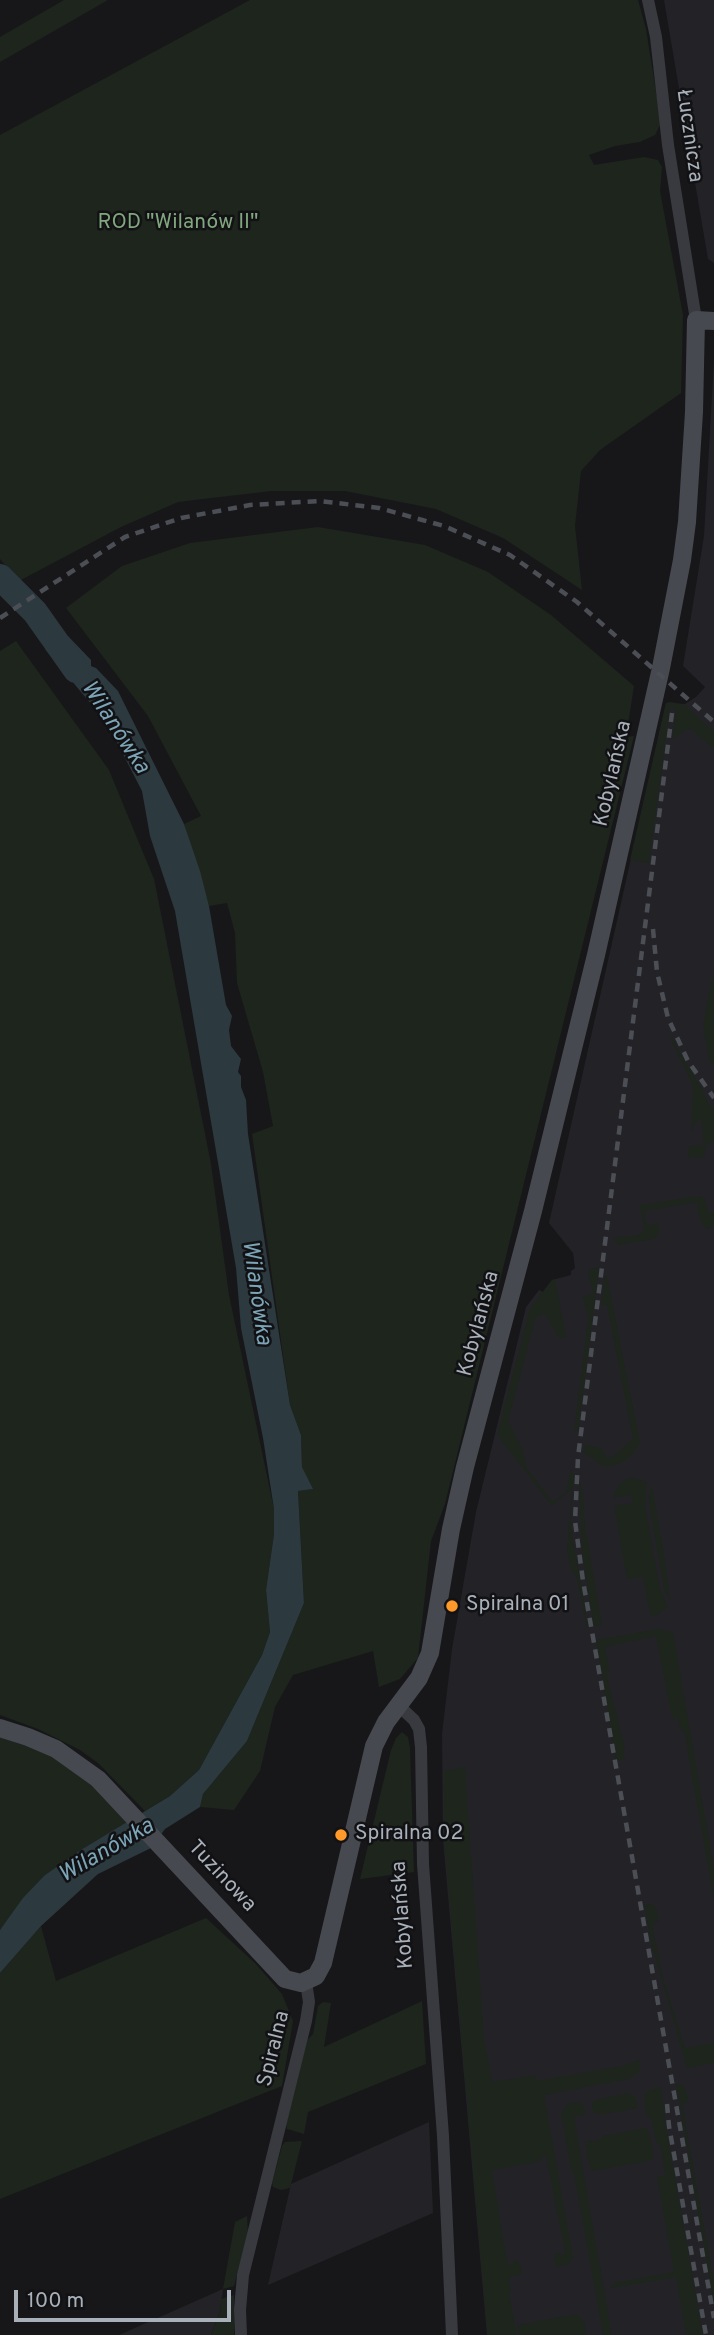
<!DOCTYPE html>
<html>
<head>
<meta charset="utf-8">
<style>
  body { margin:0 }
  #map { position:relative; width:714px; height:2335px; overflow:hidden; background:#17171a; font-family:Overpass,sans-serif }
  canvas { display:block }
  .scale { position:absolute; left:14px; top:2290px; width:217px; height:32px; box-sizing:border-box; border:4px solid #a8b0ba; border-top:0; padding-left:9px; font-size:21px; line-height:24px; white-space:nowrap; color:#a8b0ba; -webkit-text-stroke:5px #121215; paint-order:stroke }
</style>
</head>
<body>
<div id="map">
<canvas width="714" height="2335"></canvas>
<div class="scale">100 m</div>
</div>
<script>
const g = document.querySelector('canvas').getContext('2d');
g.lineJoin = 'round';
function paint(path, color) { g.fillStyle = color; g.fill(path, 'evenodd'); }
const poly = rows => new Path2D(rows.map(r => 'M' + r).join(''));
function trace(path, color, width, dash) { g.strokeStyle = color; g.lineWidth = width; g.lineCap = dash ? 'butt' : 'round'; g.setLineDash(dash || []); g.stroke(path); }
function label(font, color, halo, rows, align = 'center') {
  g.font = font + ' Overpass,sans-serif'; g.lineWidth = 5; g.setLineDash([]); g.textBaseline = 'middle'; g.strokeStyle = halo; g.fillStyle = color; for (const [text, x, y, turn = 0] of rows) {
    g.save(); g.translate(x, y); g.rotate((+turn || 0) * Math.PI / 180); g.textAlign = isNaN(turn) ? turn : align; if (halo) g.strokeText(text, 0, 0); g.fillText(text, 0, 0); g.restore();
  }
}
paint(poly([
  [664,0,714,0,714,263,708,259],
  [714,361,714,2335,487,2335,443,1839,442,1734,452,1649,476,1512,526,1307,539,1290,543,1292,552,1280,571,1275,571,1271,575,1268,573,1253,549,1223,666,703,685,704,696,697,705,687,683,666,704,536],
  [429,2122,433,2213,268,2285,291,2184],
  [223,2289,220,2311,211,2335,119,2335]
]), '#232327');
paint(poly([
  [64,0,108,0,0,62,0,37],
  [250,0,638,0,646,29,661,123,655,135,640,142,615,146,589,155,594,165,644,157,658,160,662,167,660,191,683,315,681,393,600,450,581,471,575,526,582,590,503,538,436,509,345,491,271,491,178,502,121,527,19,581,0,559,0,135],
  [318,527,425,545,488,572,551,615,634,686,626,737,634,736,445,1504,431,1541,418,1658,400,1679,379,1687,373,1651,293,1675,275,1707,260,1771,234,1810,200,1807,203,1794,247,1741,304,1603,298,1491,312,1489,302,1467,301,1435,290,1405,252,1134,273,1126,263,1072,237,983,235,933,227,903,209,906,184,824,201,816,148,716,66,608,122,566,190,543],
  [16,641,109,770,154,879,211,1164,229,1295,274,1509,274,1534,266,1590,270,1632,262,1655,199,1770,170,1796,145,1811,98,1763,80,1750,38,1729,0,1715,0,651],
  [670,702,685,705,714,732,714,749,690,728,672,739,676,709,670,708,649,863,630,860,666,703],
  [714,968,714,1064,711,1064,708,1056,703,1024],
  [672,1037,683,1058,702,1089,710,1107,714,1107,714,1141,707,1143,704,1158,688,1157,689,1146,699,1145,701,1147,703,1142,702,1121,696,1121,691,1133,693,1086,670,1038],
  [699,1196,705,1197,708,1213,714,1212,713,1228,706,1229,704,1227,699,1216,697,1202,646,1211,644,1217,648,1225,659,1223,659,1233,654,1239,618,1245,613,1238,640,1235,644,1228,640,1205],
  [599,1267,578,1431,574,1431,588,1320,583,1296,593,1294,588,1271,592,1271,589,1269],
  [605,1273,608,1281,640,1443,633,1454,625,1461,612,1466,603,1466,583,1452,585,1445,603,1449,606,1458,612,1457,633,1439,607,1305,601,1305],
  [555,1279,566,1335,562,1339,558,1337,545,1314,536,1317,508,1421,523,1450,526,1467,553,1502,566,1492,571,1467,572,1473,575,1474,571,1509,572,1534,589,1628,587,1629,577,1579,570,1567,567,1550,572,1489,552,1506,497,1435,530,1308,552,1280],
  [631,1477,647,1482,645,1504,660,1589,668,1607,656,1616,650,1614,643,1577,627,1579,614,1506,633,1503,631,1495,613,1498,619,1484],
  [579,1479,583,1493,585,1525,602,1625,594,1627,582,1553],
  [650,1485,653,1491,664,1554,670,1602,664,1589,649,1503],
  [658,1629,673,1632,714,1869,714,1901,684,1730,680,1730,678,1718,672,1719,656,1636,605,1647,610,1672,606,1674,625,1748,623,1751,625,1759,616,1762,596,1640],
  [402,1732,408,1737,410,1748,414,1872,360,1879,391,1750,396,1738],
  [0,1736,49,1753,88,1777,129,1821,79,1851,45,1875,0,1930],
  [465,1767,484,2039,492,2082,535,2075,537,2081,621,2066,640,2060,640,2068,638,2073,629,2079,544,2095,573,2257,570,2263,556,2267,554,2257,557,2256,554,2254,560,2253,561,2256,565,2252,546,2156,541,2156,542,2161,492,2170,507,2262,511,2265,513,2264,513,2261,519,2260,517,2263,520,2263,522,2274,509,2277,511,2289,509,2293,517,2335,488,2335,486,2319,444,1837,444,1771],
  [652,1904,656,1907,659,1921,652,1924,663,1978,685,2048,714,2043,714,2063,687,2068,652,1946,644,1905],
  [206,1918,256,1964,282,1994,293,2021,282,2086,0,2199,0,1973,41,1926,56,1981],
  [422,2001,426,2064,308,2112,304,2134,287,2129,286,2124,307,2040,313,2034,318,2006,323,2002,331,2003,324,2047],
  [676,2084,684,2085,689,2102,682,2103,714,2282,714,2304],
  [661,2087,665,2121,703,2335,686,2335,676,2277,611,2288,614,2283,674,2272,657,2177,665,2175,660,2145,656,2142,651,2117,647,2117,644,2098,647,2091],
  [630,2093,636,2098,638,2108,598,2115,597,2112,593,2113,592,2104,594,2100],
  [578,2102,583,2104,586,2114,574,2117,612,2335,603,2335,574,2173,571,2169,561,2114,566,2105],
  [646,2128,649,2130,654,2157,652,2160,592,2171,588,2161,585,2142,602,2139,602,2136],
  [302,2141,290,2188,281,2190,273,2187,272,2183,282,2146,285,2142],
  [247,2216,248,2234,234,2286,223,2289,235,2222],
  [234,2295,234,2335,211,2335,220,2311,221,2299],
  [577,2314,584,2321,587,2335,519,2335,517,2325]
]), '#1d251d');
paint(poly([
  [68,636,91,660,91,666,96,668,118,691,184,824,200,871,209,906,226,1005,232,1016,229,1030,231,1046,241,1059,238,1072,241,1076,241,1087,246,1100,248,1134,290,1405,301,1435,302,1467,313,1489,298,1491,304,1603,247,1741,203,1794,200,1807,165,1829,151,1848,98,1874,41,1926,0,1973,0,1930,23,1898,45,1875,79,1851,170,1796,199,1770,262,1655,270,1632,266,1590,274,1534,274,1509,263,1438,241,1328,236,1268,175,911,150,836,142,791,107,723,45,649]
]), '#2c393f');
trace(poly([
  [0,577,35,612,76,670]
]), '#2c393f', 26);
trace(poly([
  [648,0,656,37,668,145,696,320],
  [398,1705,414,1720,419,1729,421,1747,423,1864,443,2136,452,2335],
  [241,2335,240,2310,243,2275,306,2021,309,2002,306,1982]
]), '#383a3f', 12);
trace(poly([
  [0,1728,28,1737,56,1749,98,1779,285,1979,301,1983,316,1976,323,1963,374,1746,386,1722,419,1678,430,1653,451,1529,465,1467,533,1211,596,955,661,668,682,560,687,522,694,412,696,320,714,321]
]), '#46494f', 18);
trace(poly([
  [0,618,125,537,181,518,250,505,320,501,379,508,444,526,510,555,577,602,714,722],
  [672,713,578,1457,575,1521,583,1581,714,2318],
  [653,929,657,972,668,1018,688,1061,714,1098],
  [667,2104,669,2126,706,2335]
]), '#4b4e54', 4.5, [9, 7]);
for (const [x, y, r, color] of [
  [452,1606,7,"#ff992a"],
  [341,1835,7,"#ff992a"]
]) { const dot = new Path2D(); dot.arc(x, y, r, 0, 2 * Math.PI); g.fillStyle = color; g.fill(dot); trace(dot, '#121215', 2.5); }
label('21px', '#a8b0ba', '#121215', [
  ["Łucznicza",688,136,82],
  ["Kobylańska",614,774,-77],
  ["Kobylańska",480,1324,-75],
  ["Tuzinowa",221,1877,47],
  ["Kobylańska",404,1915,-94],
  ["Spiralna",275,2049,-76]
]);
label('21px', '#81a77e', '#121215', [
  ["ROD \"Wilanów II\"",178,224]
]);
label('21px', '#a8b0ba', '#121215', [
  ["Spiralna 01",466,1606],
  ["Spiralna 02",355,1835]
], 'left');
label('italic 23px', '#7ca5b8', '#121215', [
  ["Wilanówka",114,728,57],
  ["Wilanówka",255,1293,82],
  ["Wilanówka",107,1852,-30]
]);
</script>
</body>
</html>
